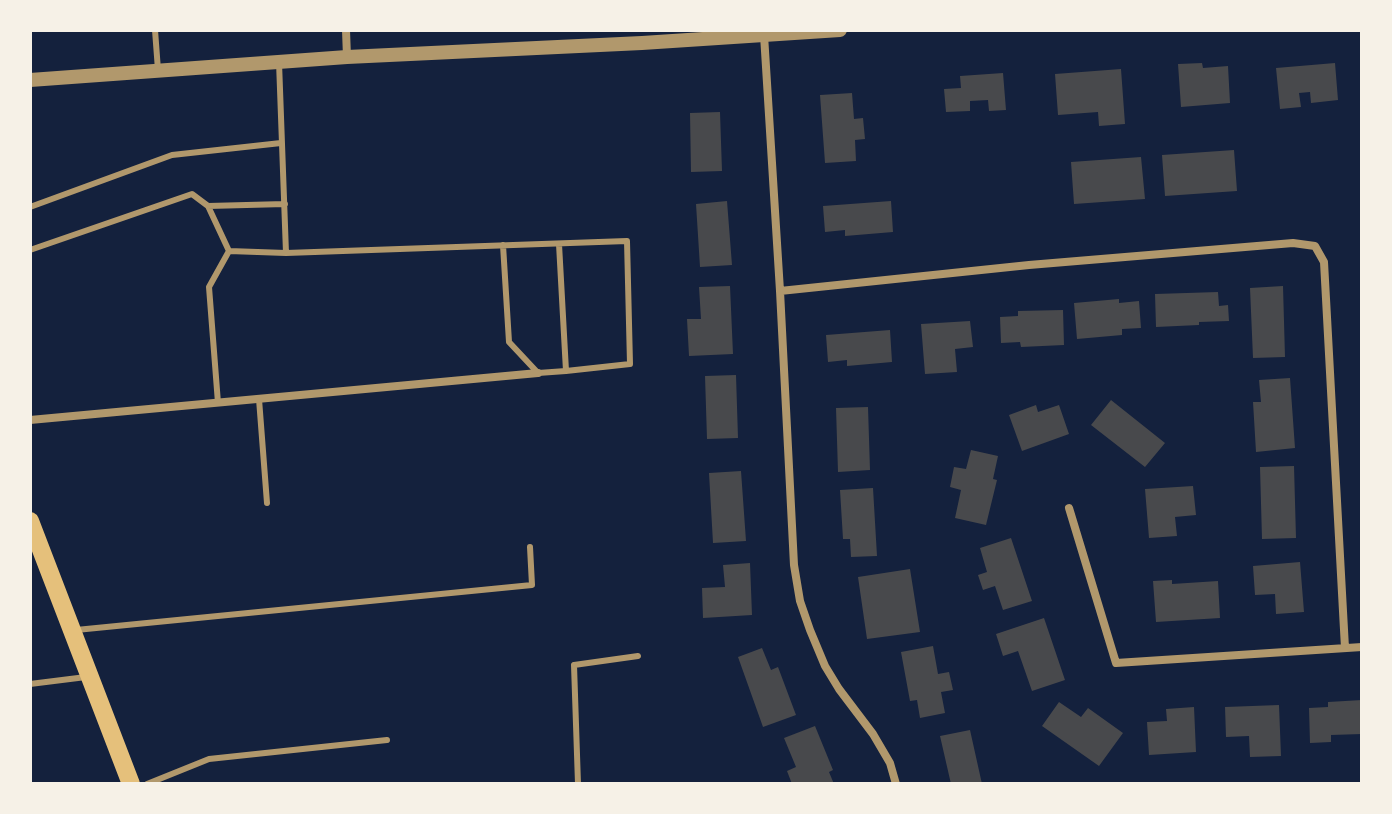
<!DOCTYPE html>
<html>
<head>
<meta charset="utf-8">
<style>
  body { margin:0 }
  #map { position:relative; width:1392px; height:814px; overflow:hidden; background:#14213d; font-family:"DM Sans",sans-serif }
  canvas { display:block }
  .frame { position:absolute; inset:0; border:32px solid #f6f1e7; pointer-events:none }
</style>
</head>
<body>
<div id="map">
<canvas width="1392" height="814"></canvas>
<div class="frame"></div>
</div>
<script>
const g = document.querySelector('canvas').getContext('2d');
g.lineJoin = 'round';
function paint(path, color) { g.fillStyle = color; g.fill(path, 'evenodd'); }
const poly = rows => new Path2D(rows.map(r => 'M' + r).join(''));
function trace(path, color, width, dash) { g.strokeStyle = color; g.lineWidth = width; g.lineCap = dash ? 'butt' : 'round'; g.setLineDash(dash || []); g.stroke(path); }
paint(poly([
  [1202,63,1203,68,1228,66,1230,103,1181,107,1178,64],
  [1335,63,1338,100,1311,103,1310,92,1299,93,1301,107,1280,109,1276,68],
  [1121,69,1125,124,1099,126,1098,112,1058,115,1055,74],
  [1003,73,1006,110,989,111,988,100,970,101,970,111,946,112,944,89,961,88,960,76],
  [852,93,854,119,863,118,865,139,855,140,856,161,825,163,820,95],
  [720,112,722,171,691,172,690,113],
  [1234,150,1237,191,1165,196,1162,155],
  [1141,157,1145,199,1074,204,1071,162],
  [727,201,732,265,700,267,696,204],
  [891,201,893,232,845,236,845,230,825,232,823,206],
  [730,286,733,354,689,356,687,319,701,319,699,287],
  [1283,286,1285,357,1253,358,1250,288],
  [1218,292,1219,306,1228,305,1229,321,1199,322,1199,325,1156,327,1155,294],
  [1119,299,1119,303,1139,301,1141,328,1122,329,1122,335,1077,339,1074,303],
  [1063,310,1064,345,1021,347,1020,342,1001,343,1000,317,1018,316,1018,311],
  [970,321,973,347,955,349,957,372,925,374,921,324],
  [890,330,892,362,847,366,847,360,828,362,826,335],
  [736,375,738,438,707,439,705,376],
  [1290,378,1295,448,1256,452,1253,402,1261,402,1259,380],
  [1111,400,1165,443,1145,467,1091,425],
  [1036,405,1038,412,1059,405,1069,434,1022,451,1009,415],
  [868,407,870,470,838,472,836,408],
  [971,450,998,456,993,479,997,480,986,525,955,518,961,490,950,487,954,467,966,469],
  [1294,466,1296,538,1262,539,1260,467],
  [741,471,746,541,713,543,709,473],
  [1193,486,1196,515,1175,517,1177,536,1149,538,1145,489],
  [873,488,877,556,851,557,850,539,843,539,840,490],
  [1011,538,1032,601,1003,610,995,586,983,590,978,575,987,572,980,548],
  [1300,562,1304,612,1276,614,1275,594,1255,595,1253,566],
  [750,563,752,615,703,618,702,588,725,587,723,565],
  [910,569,920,632,867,639,858,577],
  [1172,580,1172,584,1218,581,1220,618,1156,622,1153,581],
  [1044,618,1065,680,1032,691,1018,651,1003,656,996,634],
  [933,646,938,674,949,672,953,690,941,692,945,713,920,718,917,700,910,701,901,652],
  [762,648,771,670,778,667,796,715,763,727,738,657],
  [1362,700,1362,734,1331,735,1331,742,1310,743,1309,708,1328,707,1328,702],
  [1059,702,1081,717,1088,708,1123,733,1099,766,1042,726],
  [1279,705,1281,756,1250,757,1249,736,1226,737,1225,707],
  [1194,707,1196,752,1149,755,1147,722,1167,721,1166,709],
  [815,726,833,770,829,772,834,784,792,784,787,771,796,767,784,738],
  [970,730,982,784,951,784,940,736]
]), '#48494c');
trace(poly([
  [155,30,158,70],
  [279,62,286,253,627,241,630,364,566,371],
  [208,206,229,251],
  [30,207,172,155,281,143],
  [503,245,509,342,538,373,566,371,559,244],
  [30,250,192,194,208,206,285,204],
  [259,399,267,503],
  [218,403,209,287,229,251,286,253],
  [76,630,532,585,530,547],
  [30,684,86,677],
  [147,784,209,759,387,740],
  [578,784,574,665,638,656]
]), '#b1986c', 6);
trace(poly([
  [346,30,347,57],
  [764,35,780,291,794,565,800,601,810,630,825,666,839,689,873,734,890,763,896,784],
  [780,291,1029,265,1293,243,1315,246,1324,262,1345,648],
  [30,420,538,373],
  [1069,508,1116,663,1362,647]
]), '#b1986c', 8);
trace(poly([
  [30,80,347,57,642,43,840,30]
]), '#b1986c', 14);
trace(poly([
  [30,521,131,784]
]), '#e5c07b', 18);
</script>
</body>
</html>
